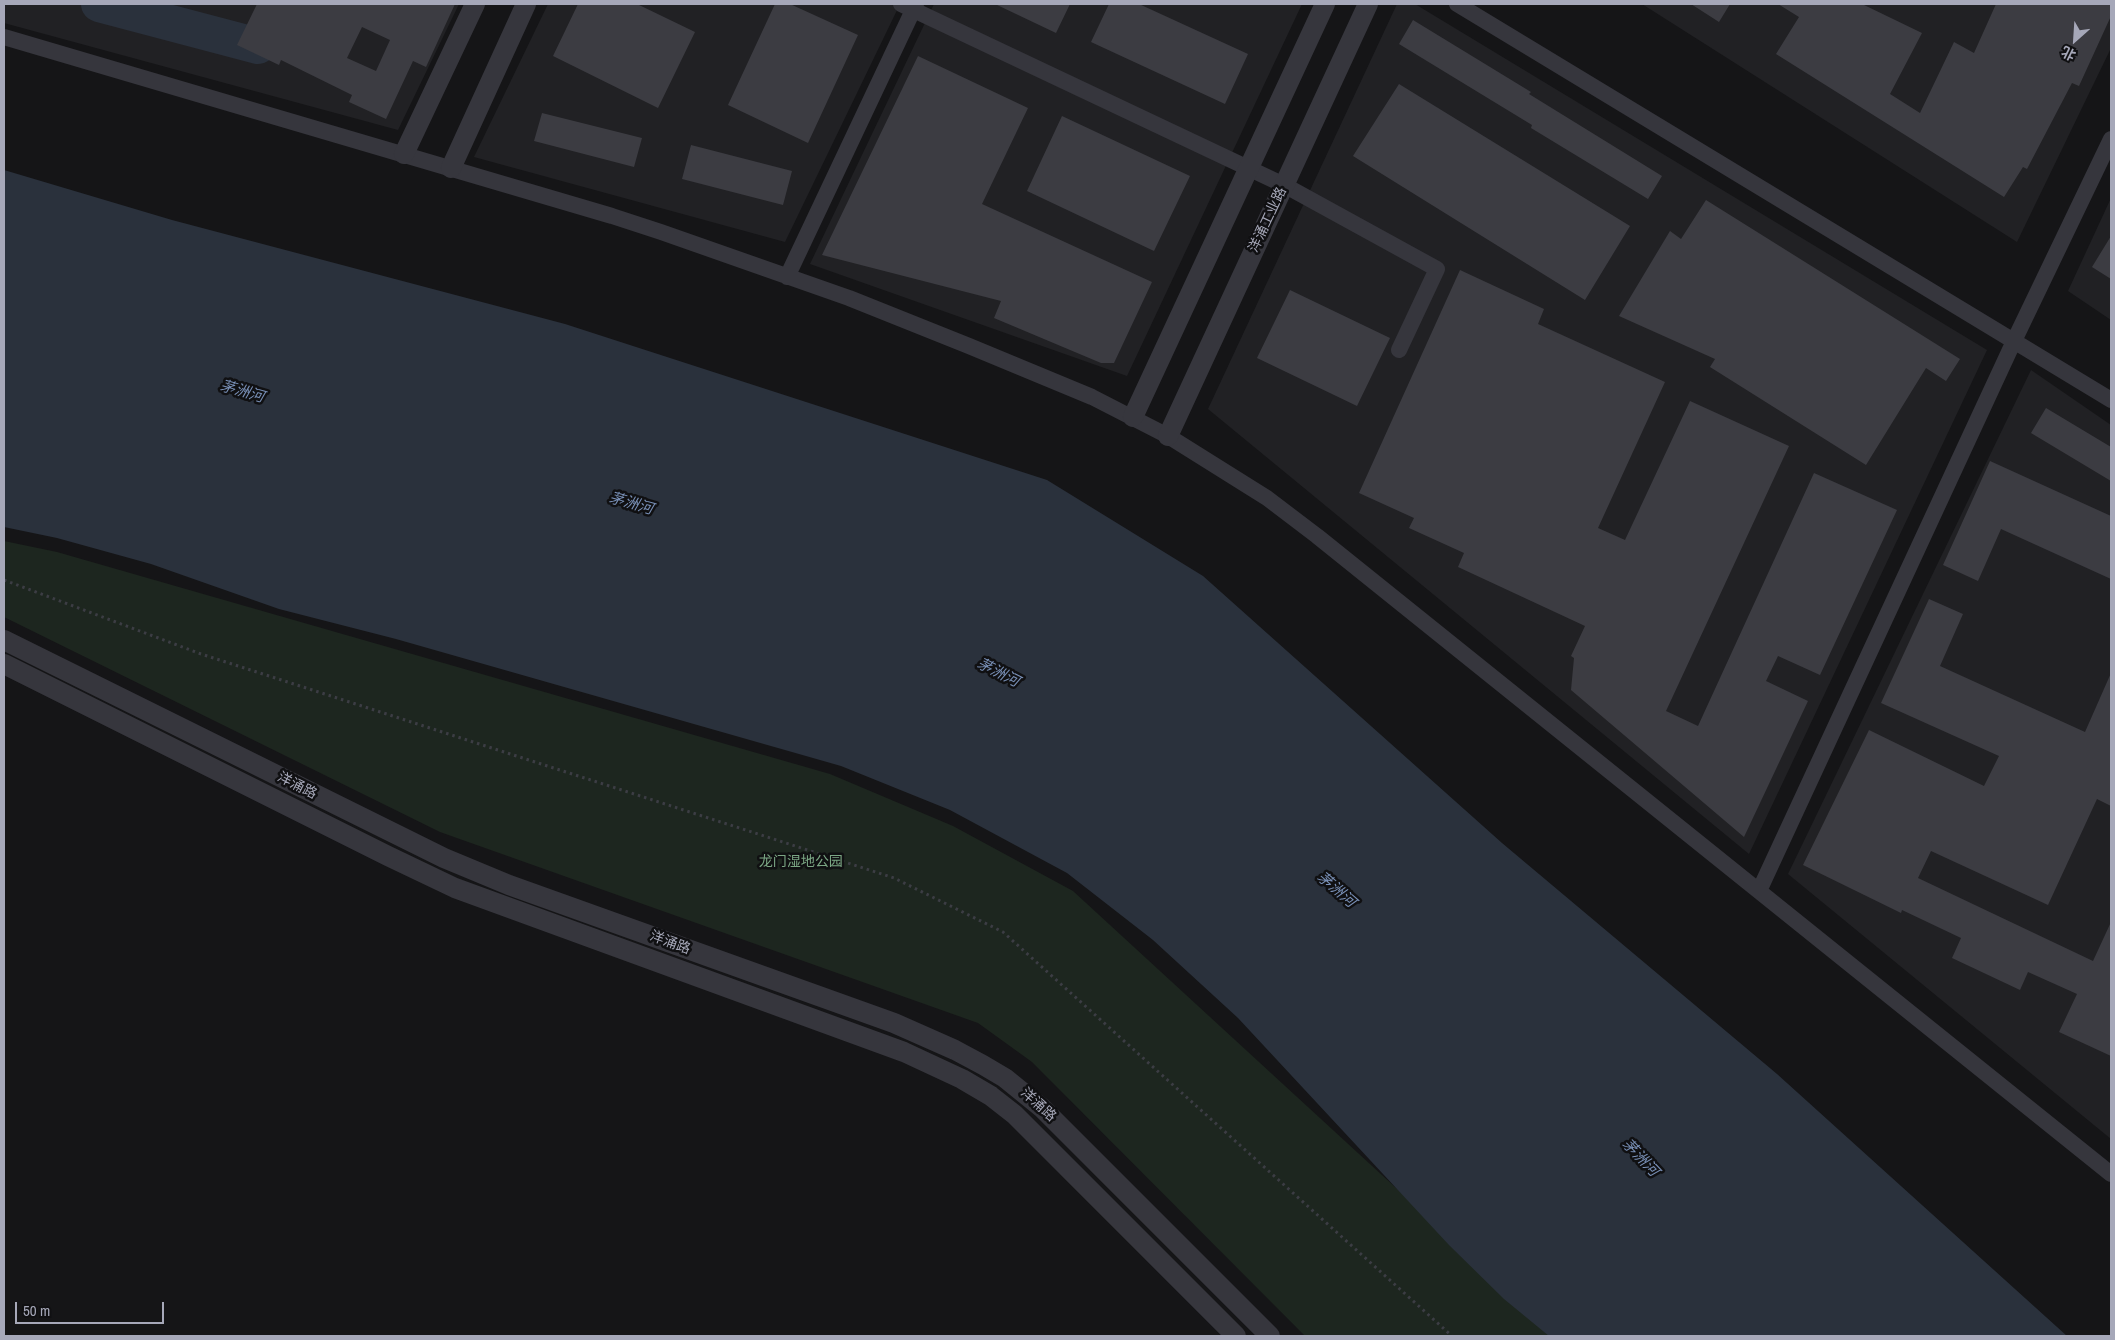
<!DOCTYPE html>
<html>
<head>
<meta charset="utf-8">
<style>
  body { margin:0 }
  #map { position:relative; width:2115px; height:1340px; overflow:hidden; background:#151517; font-family:"Archivo Narrow","Noto Sans SC",sans-serif }
  canvas { display:block }
  .frame { position:absolute; inset:0; border:5px solid #a6a8b9; pointer-events:none }
  .north { position:absolute; left:2050px; top:15px; width:50px; height:50px; -webkit-text-stroke:4px #101012; paint-order:stroke; rotate:206deg; font-size:14px; font-weight:700; line-height:20px; text-align:center; color:#a6a8b9 }
  .north::after { content:''; display:block; margin:auto; width:18px; height:22px; background:#a6a8b9; clip-path:polygon(50% 0,100% 100%,50% 72%,0 100%) }
  .scale { position:absolute; left:15px; top:1302px; width:149px; height:22px; box-sizing:border-box; border:2px solid #a6a8b9; border-top:0; padding-left:6px; font-size:15px; line-height:18px; white-space:nowrap; color:#a6a8b9; -webkit-text-stroke:4px #101012; paint-order:stroke }
</style>
</head>
<body>
<div id="map">
<canvas width="2115" height="1340"></canvas>
<div class="frame"></div>
<div class="north">北</div>
<div class="scale">50 m</div>
</div>
<script>
const g = document.querySelector('canvas').getContext('2d');
g.lineJoin = 'round';
function paint(path, color) { g.fillStyle = color; g.fill(path, 'evenodd'); }
const poly = rows => new Path2D(rows.map(r => 'M' + r).join(''));
function trace(path, color, width, dash) { g.strokeStyle = color; g.lineWidth = width; g.lineCap = dash ? 'butt' : 'round'; g.setLineDash(dash || []); g.stroke(path); }
function label(font, color, halo, rows, align = 'center') {
  g.font = font + ' "Archivo Narrow","Noto Sans SC",sans-serif'; g.lineWidth = 5; g.setLineDash([]); g.textBaseline = 'middle'; g.strokeStyle = halo; g.fillStyle = color; for (const [text, x, y, turn = 0] of rows) {
    g.save(); g.translate(x, y); g.rotate((+turn || 0) * Math.PI / 180); g.textAlign = isNaN(turn) ? turn : align; if (halo) g.strokeText(text, 0, 0); g.fillText(text, 0, 0); g.restore();
  }
}
paint(poly([
  [4,4,459,4,398,130,4,23],
  [548,4,900,4,785,242,474,157],
  [934,4,1302,4,1127,376,810,264],
  [1397,4,1415,4,1987,350,1749,854,1208,409],
  [1642,4,2111,4,2111,48,2017,242],
  [2111,198,2111,320,2068,291],
  [2031,370,2111,425,2111,1139,1788,874]
]), '#212124');
paint(poly([
  [4,541,57,552,830,774,953,826,1073,891,1557,1336,1305,1336,1032,1062,978,1023,440,832,4,617]
]), '#1d261f');
paint(poly([
  [4,170,172,220,565,324,1047,480,1203,576,1502,843,1777,1074,2067,1336,1549,1336,1504,1299,1449,1245,1238,1018,1153,940,1067,873,950,810,841,766,396,639,279,609,151,564,57,538,4,527]
]), '#2a313c');
trace(poly([
  [99,4,258,46]
]), '#2a313c', 36);
paint(poly([
  [257,4,455,4,426,67,413,61,386,119,349,102,352,95,281,60,279,65,237,45],
  [362,27,390,40,376,71,347,58],
  [578,4,637,4,695,32,658,108,553,56],
  [775,4,790,4,858,35,808,143,728,105],
  [995,4,1070,4,1056,33],
  [1109,4,1139,4,1248,54,1225,104,1091,42],
  [1691,4,1730,4,1719,22],
  [1778,4,1862,4,1922,33,1890,94,1920,113,1954,42,1974,53,1996,4,2111,4,2111,16,2079,86,2072,83,2027,169,2023,167,2004,197,1776,54,1799,17],
  [1413,20,1531,92,1529,94,1662,176,1648,199,1531,128,1532,125,1399,44],
  [918,56,1028,108,982,204,1152,282,1114,363,1101,363,994,318,1001,301,822,255],
  [1399,84,1630,226,1585,300,1353,156],
  [542,113,642,138,634,167,534,141],
  [1062,116,1190,176,1154,251,1027,191],
  [691,145,792,171,783,205,682,179],
  [1706,200,1960,359,1946,381,1926,368,1866,465,1710,367,1715,359,1619,316,1670,231,1681,239],
  [2111,236,2111,279,2092,267],
  [1460,270,1544,309,1538,324,1665,382,1598,528,1625,540,1690,401,1789,446,1666,711,1698,726,1814,473,1897,510,1820,675,1778,656,1766,681,1808,701,1744,837,1571,690,1574,658,1571,656,1585,626,1458,567,1464,553,1409,528,1414,518,1359,493],
  [1290,290,1390,338,1357,406,1257,358],
  [2046,408,2111,447,2111,481,2031,433],
  [1990,461,2111,516,2111,579,2001,529,1978,581,1943,565],
  [1929,599,1963,614,1940,666,2085,732,2111,673,2111,806,2097,799,2048,905,1931,851,1918,878,2093,961,2111,922,2111,1056,2059,1032,2077,994,2028,972,2020,990,1952,958,1961,938,1902,910,1901,913,1803,865,1869,730,1984,786,1999,756,1881,703]
]), '#3c3c42');
trace(poly([
  [4,580,201,654,894,878,1003,932,1452,1336]
]), '#3c3d44', 3, [2.5, 4]);
trace(poly([
  [901,4,1284,185,1437,269,1399,350],
  [1457,4,2111,400],
  [4,37,612,216,661,232,849,298,969,346,1092,397,1168,436,1267,498,1317,536,2111,1174],
  [787,277,916,4],
  [1759,891,2014,341,2111,139]
]), '#36363d', 16);
trace(poly([
  [404,154,475,4],
  [451,168,526,4],
  [1133,417,1325,4],
  [1168,436,1368,4],
  [4,640,444,858,509,885,894,1023,955,1050,983,1065,1005,1078,1042,1108,1270,1336],
  [4,664,388,856,455,888,904,1052,962,1079,991,1096,1014,1114,1236,1336]
]), '#36363d', 20);
label('14px', '#a6a8b9', '#101012', [
  ["洋涌工业路",1268,220,-65],
  ["洋涌路",297,786,27],
  ["洋涌路",670,943,20],
  ["洋涌路",1038,1105,42]
]);
label('14px', '#7ba684', '#101012', [
  ["龙门湿地公园",801,862]
]);
label('italic 15px', '#7990b7', '#101012', [
  ["茅洲河",242,392,16],
  ["茅洲河",631,504,16],
  ["茅洲河",998,673,27],
  ["茅洲河",1336,890,41],
  ["茅洲河",1640,1158,46]
]);
</script>
</body>
</html>
